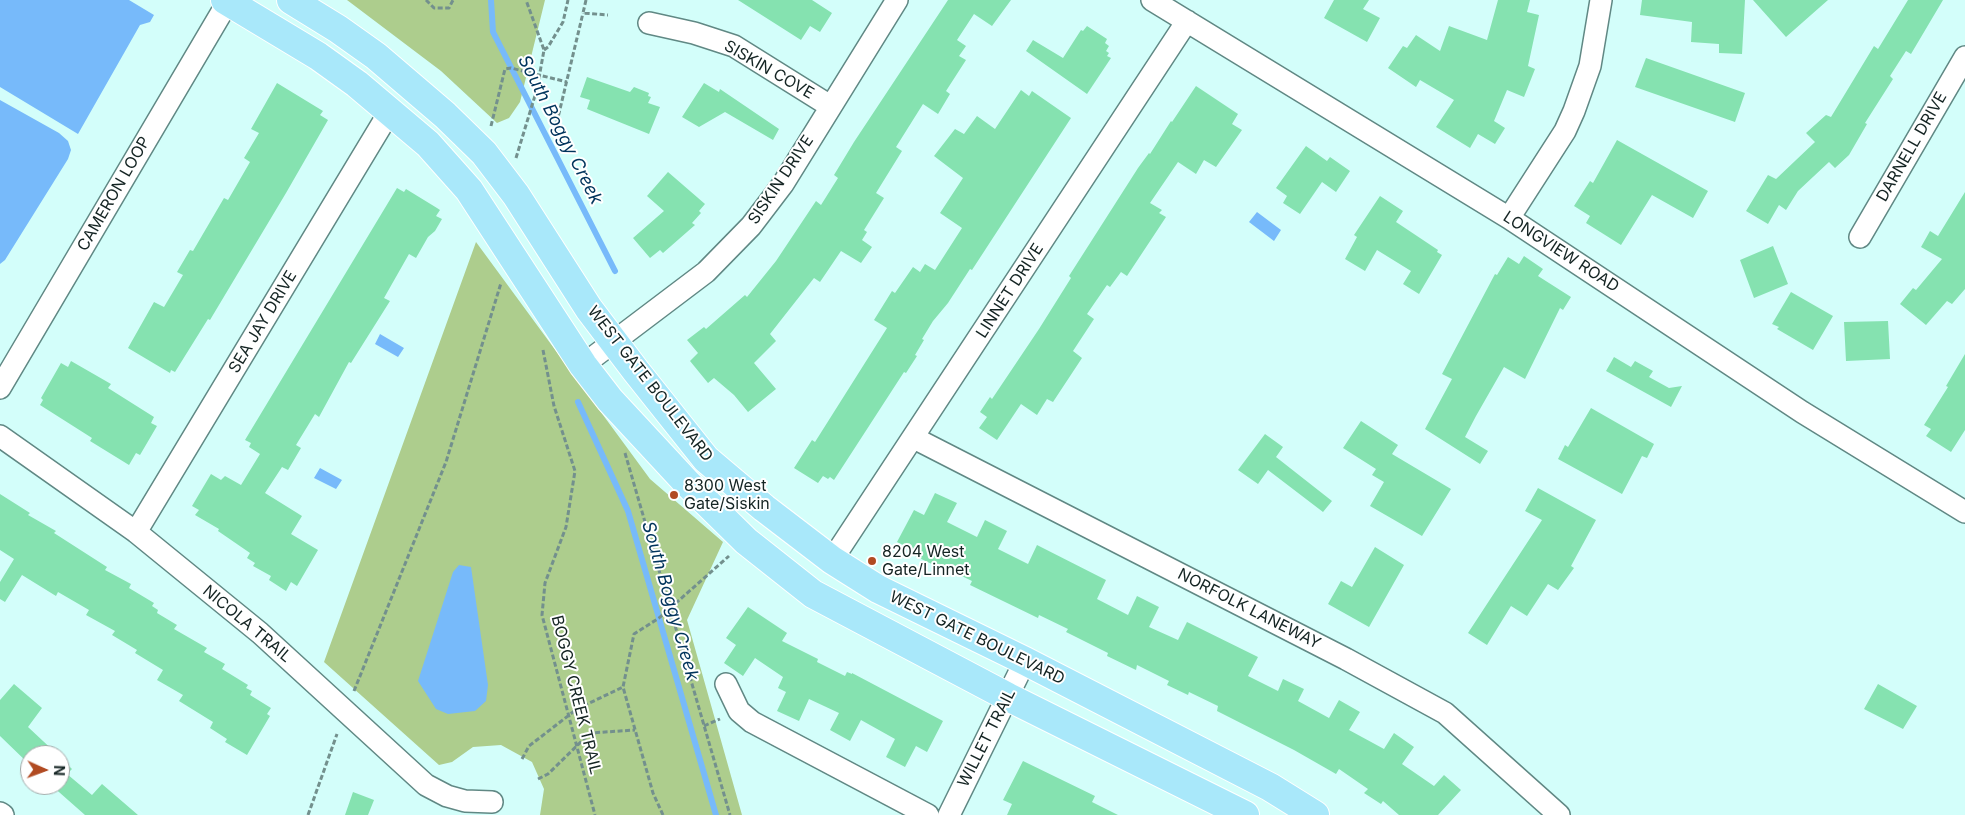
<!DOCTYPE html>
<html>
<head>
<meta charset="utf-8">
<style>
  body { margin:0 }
  #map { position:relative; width:1965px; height:815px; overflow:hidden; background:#d3fefa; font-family:Inter,sans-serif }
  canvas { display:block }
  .north { position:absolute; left:20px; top:745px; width:50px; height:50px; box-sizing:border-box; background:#fff; border:1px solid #a1a7a7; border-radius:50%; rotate:92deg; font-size:14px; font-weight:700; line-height:20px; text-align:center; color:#142423 }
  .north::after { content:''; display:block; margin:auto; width:18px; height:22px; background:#b14b22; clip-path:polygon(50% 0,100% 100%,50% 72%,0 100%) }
</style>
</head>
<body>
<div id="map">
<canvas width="1965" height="815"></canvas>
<div class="north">N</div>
</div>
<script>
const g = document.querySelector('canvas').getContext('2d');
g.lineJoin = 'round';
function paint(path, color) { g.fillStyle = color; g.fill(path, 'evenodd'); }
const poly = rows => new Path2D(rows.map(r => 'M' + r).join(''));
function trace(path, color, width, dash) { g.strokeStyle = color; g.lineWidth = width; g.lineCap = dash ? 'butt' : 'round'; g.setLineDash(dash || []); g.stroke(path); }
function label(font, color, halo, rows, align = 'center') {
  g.font = font + ' Inter,sans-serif'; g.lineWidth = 4; g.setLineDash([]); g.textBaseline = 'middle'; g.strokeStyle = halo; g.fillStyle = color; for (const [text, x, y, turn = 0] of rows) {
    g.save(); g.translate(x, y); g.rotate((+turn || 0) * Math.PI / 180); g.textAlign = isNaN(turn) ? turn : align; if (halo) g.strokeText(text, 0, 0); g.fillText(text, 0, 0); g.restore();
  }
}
paint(poly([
  [347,0,545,0,520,102,509,118,497,123,441,71],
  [476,242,650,479,723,542,687,620,742,815,540,815,544,789,532,762,501,745,473,747,452,762,439,765,324,662]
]), '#adcd8d');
paint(poly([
  [0,0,129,0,154,15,150,22,140,25,78,134,0,87],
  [0,100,59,133,68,141,71,150,68,159,5,260,0,264],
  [1257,212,1281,230,1274,241,1249,222],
  [380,334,404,348,398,357,375,344],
  [320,468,342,480,336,489,314,478],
  [459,565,471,567,488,685,486,701,475,711,448,714,436,709,418,681,453,572]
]), '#77bafa');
trace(poly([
  [491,0,493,32,615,271],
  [578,402,628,511,716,815]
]), '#77bafa', 6);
paint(poly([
  [738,0,812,0,832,13,820,32,810,26,801,40],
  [948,0,1011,0,992,26,974,14,957,40,966,46,959,56,966,60,946,91,950,94,938,114,923,104,896,147,902,151,876,193,884,198,864,230,867,232,862,240,872,247,861,263,841,251,820,282,814,278,770,334,776,341,754,363,776,389,748,412,734,395,714,378,708,383,690,361,698,353,687,340,704,327,706,329,745,295,747,297,776,261,816,201,821,205,838,178,834,175,854,142],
  [1334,0,1369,0,1363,9,1380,18,1367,42,1324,18],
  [1498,0,1530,0,1527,12,1539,15,1528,66,1535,69,1524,97,1507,90,1494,121,1505,128,1495,144,1478,134,1470,148,1436,127,1454,100,1420,80,1416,87,1388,68,1403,46,1407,48,1416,35,1440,51,1449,26,1487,40],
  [1642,0,1745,0,1742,54,1719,53,1719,44,1691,42,1692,22,1640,15],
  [1753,0,1828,0,1786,37],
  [1908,0,1943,0,1911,54,1906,51,1890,76,1893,79,1865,123,1867,124,1849,155,1835,168,1829,162,1798,191,1786,210,1779,205,1768,224,1746,211,1768,175,1776,179,1815,142,1806,133,1826,115,1831,117,1874,46,1878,49],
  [1087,26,1107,39,1105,43,1109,46,1106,51,1109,53,1107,56,1111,58,1087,94,1026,51,1033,40,1063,58,1081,30,1083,31],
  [1646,58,1745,93,1735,122,1635,87],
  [587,77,630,92,634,87,649,93,648,96,651,97,648,103,660,107,649,134,587,109,590,100,580,97],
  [277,83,323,111,320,115,328,120,286,193,210,320,208,319,175,372,171,370,170,373,128,348,154,302,164,307,183,275,177,272,190,250,193,251,224,198,228,200,250,162,244,158,259,133,251,129],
  [704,83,719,92,720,89,779,129,773,140,725,112,699,127,682,117],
  [1196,86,1238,114,1232,124,1242,130,1216,167,1204,160,1196,174,1178,162,1150,203,1162,210,1159,213,1166,217,1127,276,1121,272,1110,287,1107,285,1087,314,1094,319,1073,351,1082,358,1053,402,1047,399,1037,415,1021,404,997,440,979,428,987,417,980,412,990,397,992,399,1039,329,1071,278,1069,276,1138,168,1149,153,1150,154,1171,121,1172,122],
  [1021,90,1029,96,1032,91,1071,118,972,270,970,269,948,303,933,321,922,339,924,340,915,355,917,356,906,373,904,372,834,480,830,477,828,479,823,476,818,483,794,468,812,440,815,442,887,328,874,320,892,291,895,293,913,267,920,272,925,264,935,270,962,228,940,213,963,178,934,156,955,129,964,134,977,116,995,129],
  [1617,140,1708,191,1693,218,1652,195,1621,245,1586,223,1590,216,1574,206,1590,181,1593,183],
  [1306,146,1327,161,1330,157,1350,171,1336,192,1322,182,1300,214,1283,203,1287,196,1276,188],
  [668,172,705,204,699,211,701,213,692,223,695,225,663,253,660,250,650,258,633,238,664,211,647,196],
  [397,188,404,192,406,189,437,208,440,210,436,216,442,219,435,231,428,237,416,258,409,254,384,298,390,301,351,363,349,362,319,417,315,414,296,445,301,448,288,470,282,467,265,493,302,516,291,534,318,550,297,586,291,582,286,591,269,580,271,576,253,566,255,563,247,558,250,553,218,531,219,529,195,515,199,510,192,506,211,474,221,480,225,476,241,485,260,454,249,447,251,443,245,440],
  [1965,192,1965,289,1952,304,1947,301,1926,325,1900,304,1913,288,1916,290,1942,259,1921,247,1930,231,1938,236],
  [1380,196,1403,211,1396,222,1438,250,1437,252,1442,255,1419,294,1403,284,1411,271,1377,250,1365,271,1345,259,1357,237,1354,235],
  [1773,246,1788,284,1754,298,1740,260],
  [1524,256,1543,269,1538,276,1571,297,1563,310,1560,308,1525,379,1504,367,1476,416,1465,437,1488,451,1480,464,1425,429,1452,379,1442,374,1495,274,1497,275,1508,257,1519,264],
  [1791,292,1833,316,1813,350,1777,329,1779,327,1772,324],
  [1888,321,1890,359,1846,361,1844,322],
  [1965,354,1965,430,1951,452,1926,436,1931,429,1924,425,1948,387,1946,386],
  [1614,357,1631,367,1635,361,1653,371,1649,377,1669,388,1682,386,1671,407,1606,371],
  [71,361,111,384,108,388,154,417,151,423,157,426,140,455,136,453,129,465,90,441,92,438,40,405,43,400,41,398,61,363,68,367],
  [1591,408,1654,444,1647,458,1642,456,1622,494,1558,459,1565,445,1568,447],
  [1361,421,1398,445,1392,454,1451,489,1422,536,1370,506,1384,482,1372,475,1376,469,1343,448],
  [1265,434,1283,447,1276,457,1332,501,1323,512,1268,470,1258,484,1238,470],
  [1538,488,1596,520,1571,566,1574,568,1558,590,1548,584,1527,616,1511,606,1487,645,1468,633,1542,520,1525,511],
  [935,493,957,503,947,522,977,537,985,520,1007,531,998,549,1028,564,1037,545,1106,580,1097,599,1128,615,1137,596,1159,607,1149,627,1178,640,1187,622,1258,657,1248,676,1278,691,1283,679,1304,689,1298,701,1329,718,1339,700,1360,712,1349,730,1384,749,1394,733,1414,747,1402,764,1434,786,1444,775,1461,790,1438,815,1399,815,1383,801,1381,804,1364,793,1368,789,1339,769,1336,774,1294,750,1217,711,1218,706,1189,692,1188,695,1167,685,1169,681,1137,665,1136,670,1107,656,1108,653,1066,632,1068,629,1039,615,1038,618,970,585,972,581,937,564,936,566,915,556,917,552,897,542,914,510,924,515],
  [0,494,30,513,28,515,56,531,54,533,107,567,105,570,131,584,129,588,154,603,152,606,158,610,157,613,177,625,174,629,207,648,204,652,225,664,222,669,248,685,246,688,252,691,250,695,271,708,267,714,270,716,247,755,225,742,227,739,210,728,213,722,179,701,183,695,157,680,163,670,135,653,137,650,112,635,115,631,86,615,89,610,58,592,56,596,22,575,5,602,0,599,0,582,14,559,0,550],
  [1375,547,1404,565,1369,627,1328,604,1341,581,1352,587],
  [748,607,787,633,782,641,818,659,817,662,845,676,847,672,852,674,852,673,943,721,927,752,916,746,905,767,886,757,895,739,861,720,850,741,830,730,839,713,809,699,799,721,777,711,786,692,778,688,783,677,755,658,743,676,724,663,736,645,726,638],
  [14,684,42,708,28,727,58,755,30,755,30,765,0,736,0,700],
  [1878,684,1917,706,1903,729,1864,709],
  [60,757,72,769,67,774,92,795,102,784,138,815,85,815,51,785,60,785],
  [1023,761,1095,796,1092,802,1118,815,1007,815,1012,804,1003,800],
  [353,792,374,800,368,815,345,815]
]), '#85e2b0');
const minor = poly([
  [1152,0,1509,218,1802,412,1965,512],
  [649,23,694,33,734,46,830,106],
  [1509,218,1565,131,1574,111,1590,66,1601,0],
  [1860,237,1965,57],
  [583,365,706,272,751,226,783,184,897,0],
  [0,388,229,0],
  [0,436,136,532,260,633,426,785,447,796,465,801,492,802],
  [914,438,1346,659,1445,713,1559,815],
  [136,532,390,111],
  [832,560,1187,21],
  [726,684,739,711,752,722,928,815],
  [0,813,3,815],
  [949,815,1025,661]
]);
const major = poly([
  [225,0,318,56,357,84,428,144,469,190,583,365,610,400,687,483,746,541,813,594,1008,697,1245,815],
  [291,0,338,29,376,56,445,115,484,153,516,195,589,309,636,371,706,459,764,508,832,560,878,589,1025,661,1270,787,1315,815]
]);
trace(minor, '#608884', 24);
trace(major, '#fff', 30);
trace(poly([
  [426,0,434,8,449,8,453,0],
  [586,0,583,13,608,15],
  [544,50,548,47,563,22,568,0],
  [491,126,505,69,511,68,567,82],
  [555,130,583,13],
  [516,158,537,89,544,50,526,0],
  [543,350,554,406,575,471,566,527,545,583,542,615,595,815],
  [625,453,730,815],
  [354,691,446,462,501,283],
  [704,726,720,719],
  [522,759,529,746,577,709,623,687],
  [538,779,548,774,590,733,635,730],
  [308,815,337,734],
  [663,815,653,793,623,687,634,634,659,618,729,556]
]), '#73908d', 3, [5, 2.5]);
trace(minor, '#fff', 21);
trace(major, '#a9e8fa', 28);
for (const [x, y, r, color] of [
  [674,495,5,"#b14b22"],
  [872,561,5,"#b14b22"]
]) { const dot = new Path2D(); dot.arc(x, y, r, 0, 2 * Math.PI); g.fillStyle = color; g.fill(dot); trace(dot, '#fff', 2); }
label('16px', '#142423', '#fff', [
  ["SISKIN COVE",769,70,30],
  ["DARNELL DRIVE",1912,147,-60],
  ["SISKIN DRIVE",781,180,-56],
  ["CAMERON LOOP",114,194,-60],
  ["LONGVIEW ROAD",1561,252,33],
  ["LINNET DRIVE",1010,291,-57],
  ["SEA JAY DRIVE",263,322,-59],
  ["WEST GATE BOULEVARD",650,384,52],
  ["NORFOLK LANEWAY",1249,609,27],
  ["NICOLA TRAIL",247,624,40],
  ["WEST GATE BOULEVARD",977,638,26],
  ["BOGGY CREEK TRAIL",576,695,76],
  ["WILLET TRAIL",987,738,-63]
]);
label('16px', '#142423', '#fff', [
  ["8300 West",684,486],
  ["Gate/Siskin",684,504],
  ["8204 West",882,552],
  ["Gate/Linnet",882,570]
], 'left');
label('italic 18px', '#00345c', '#fff', [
  ["South Boggy Creek",560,130,63],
  ["South Boggy Creek",670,601,74]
]);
</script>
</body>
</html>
